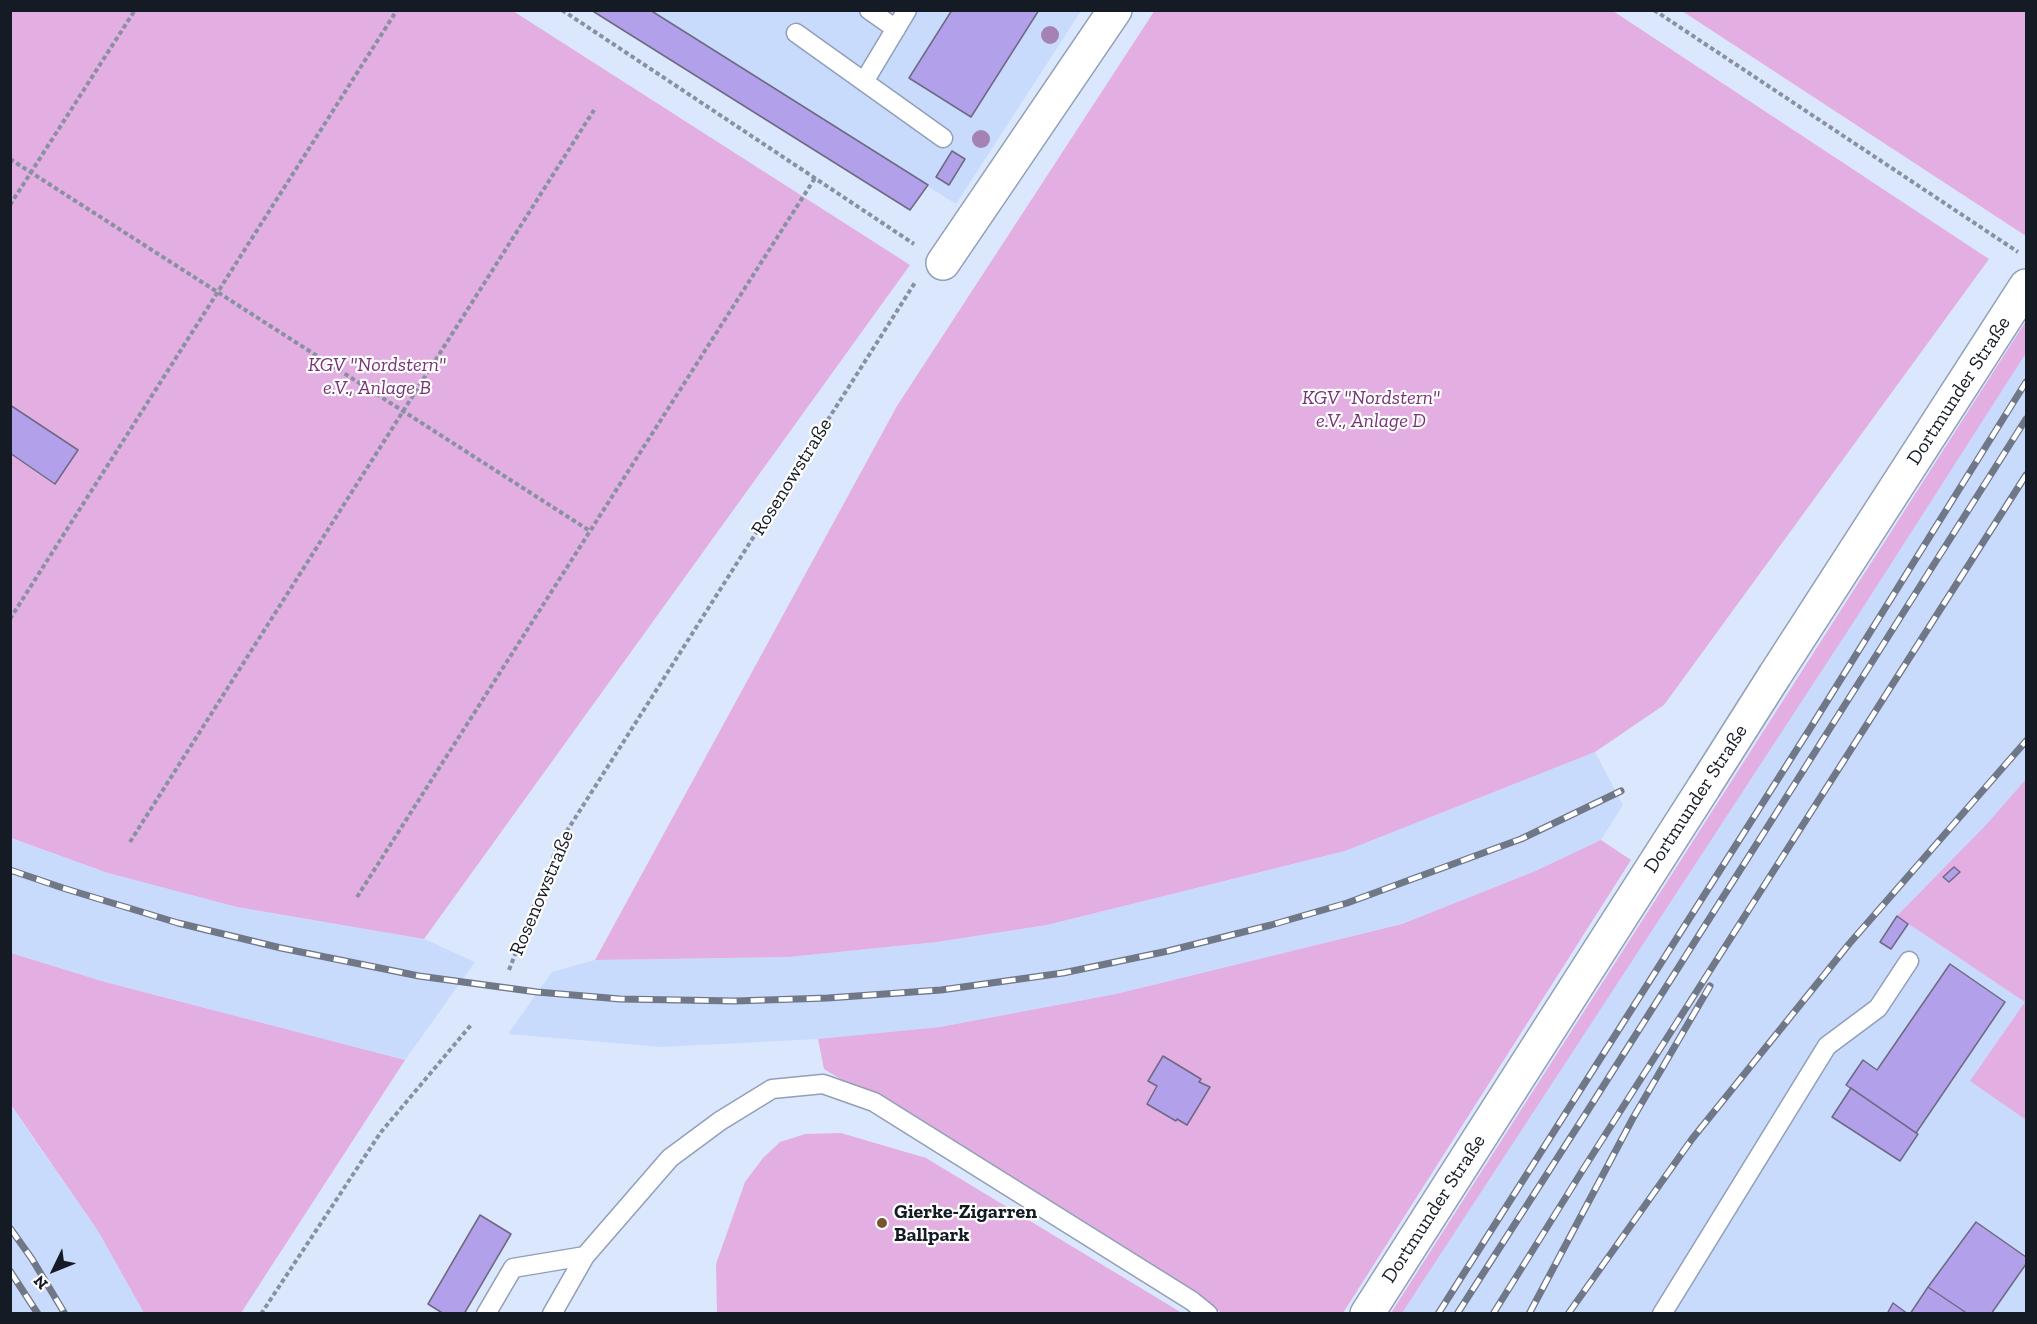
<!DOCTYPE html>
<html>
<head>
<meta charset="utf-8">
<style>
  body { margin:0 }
  #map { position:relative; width:2037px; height:1324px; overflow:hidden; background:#dbe7fd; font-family:"Zilla Slab",serif }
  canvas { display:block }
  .frame { position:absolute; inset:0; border:12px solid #151b24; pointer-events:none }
  .north { position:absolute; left:24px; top:1240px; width:60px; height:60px; -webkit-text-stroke:4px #fff; paint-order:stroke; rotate:227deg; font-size:16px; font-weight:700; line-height:24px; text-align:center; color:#151b24 }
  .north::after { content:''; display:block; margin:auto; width:21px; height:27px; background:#151b24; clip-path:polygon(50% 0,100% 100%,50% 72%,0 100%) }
</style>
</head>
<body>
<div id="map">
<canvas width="2037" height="1324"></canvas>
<div class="frame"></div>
<div class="north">N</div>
</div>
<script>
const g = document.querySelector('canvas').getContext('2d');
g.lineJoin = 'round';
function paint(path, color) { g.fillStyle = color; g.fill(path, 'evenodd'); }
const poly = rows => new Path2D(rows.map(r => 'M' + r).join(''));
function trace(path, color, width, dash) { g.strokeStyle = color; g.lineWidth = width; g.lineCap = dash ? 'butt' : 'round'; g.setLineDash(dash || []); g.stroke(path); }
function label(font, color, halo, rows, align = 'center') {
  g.font = font + ' "Zilla Slab",serif'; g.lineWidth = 4.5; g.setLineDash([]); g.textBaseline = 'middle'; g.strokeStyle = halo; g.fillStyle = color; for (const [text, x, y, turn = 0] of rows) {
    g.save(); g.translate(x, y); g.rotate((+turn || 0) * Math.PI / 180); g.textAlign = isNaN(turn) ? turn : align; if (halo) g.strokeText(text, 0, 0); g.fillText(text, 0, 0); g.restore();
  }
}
paint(poly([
  [650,11,1081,11,956,204],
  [2026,321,2026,779,1985,826,2026,1002,1971,1081,2026,1120,2026,1313,1391,1314],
  [1595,752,1623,805,1601,840,1533,872,1402,924,1116,994,940,1027,818,1039,662,1047,508,1034,552,972,595,960,789,957,937,942,1047,925,1345,851],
  [10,838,108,873,237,907,424,939,475,962,405,1060,105,982,11,953],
  [10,1105,98,1231,144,1313,11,1313]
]), '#c8dbfd');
paint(poly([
  [1155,10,1613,11,1989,259,1664,705,1595,752,1345,851,1047,925,937,942,789,957,595,960,897,406],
  [10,11,513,11,910,265,424,939,237,907,108,873,11,838],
  [1682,11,2026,11,2026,236],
  [2026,321,2026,353,1862,609,1402,1313,1391,1313],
  [2026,779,2026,1120,1970,1081,2025,1002,1897,916,1985,826],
  [1601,840,1631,860,1343,1313,1222,1313,824,1069,818,1039,940,1027,1116,994,1402,924,1533,872],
  [1201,1079,1199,1082,1209,1087,1176,1121,1157,1086,1149,1081],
  [11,953,105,982,405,1060,241,1313,144,1313,98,1231,11,1105],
  [841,1133,926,1158,1182,1313,717,1313,716,1264,745,1182,763,1158,780,1142,805,1134]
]), '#e3aee1');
const building = poly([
  [591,10,650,10,928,185,910,210,591,10],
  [952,10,1039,10,971,117,909,78,952,10],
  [952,151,965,159,949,185,936,177,952,151],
  [10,405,78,450,55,484,10,453,10,405],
  [1954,867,1960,872,1949,882,1943,877,1954,867],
  [1897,916,1908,924,1891,949,1880,942,1897,916],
  [1950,964,2005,1002,1916,1133,1846,1085,1863,1060,1877,1070,1950,964],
  [1163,1056,1201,1079,1199,1082,1210,1087,1187,1125,1177,1119,1176,1121,1147,1104,1157,1086,1148,1081,1163,1056],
  [1851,1088,1918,1134,1900,1161,1832,1117,1851,1088],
  [480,1215,511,1234,464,1314,444,1314,428,1304,480,1215],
  [1976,1222,2026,1257,2026,1264,1991,1314,1968,1314,1928,1287,1976,1222],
  [1928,1287,1968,1314,1910,1314,1928,1287],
  [1893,1303,1908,1314,1887,1314,1893,1303]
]);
paint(building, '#b2a1ea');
trace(building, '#6e6983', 1.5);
const lane = poly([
  [869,10,896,29],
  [796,33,943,138],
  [865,80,907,10],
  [486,1314,513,1268,585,1256],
  [552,1314,585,1256,670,1158,720,1121,772,1089,823,1084,874,1102,1192,1301,1208,1314],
  [1662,1314,1827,1046,1878,1008,1909,961]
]);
const street = poly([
  [943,263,1115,10],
  [1775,675,2026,286],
  [1367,1314,1704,787]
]);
trace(lane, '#919fb8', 21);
trace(street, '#919fb8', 36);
trace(poly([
  [562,10,914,244],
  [1654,10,2018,252],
  [10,159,590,531],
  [10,205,135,10],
  [10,619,397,10],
  [130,842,594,110],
  [357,897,815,178],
  [509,970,558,845,916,281],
  [261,1314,381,1132,471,1025]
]), '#8791a1', 4, [4.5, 3]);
trace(lane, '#fff', 18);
trace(street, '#fff', 33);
const rail = poly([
  [10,870,63,888,178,923,281,948,419,976,537,992,620,999,735,1001,828,998,941,990,1063,973,1168,951,1271,925,1347,903,1521,839,1621,791],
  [10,1228,32,1259,65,1314],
  [10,1271,38,1314],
  [1438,1314,1811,727,2026,382],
  [1457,1314,1583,1118,2026,419],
  [1493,1314,1584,1168,2026,475],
  [1529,1314,1633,1118,1710,986],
  [1568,1314,1692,1139,1849,944,2026,741]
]);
trace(rail, '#707887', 7);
trace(rail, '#fff', 4.5, [14]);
const streetBridge = poly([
  [1704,787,1775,675]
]);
trace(streetBridge, '#919fb8', 36, []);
trace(streetBridge, '#fff', 33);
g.fillStyle = '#a483b4';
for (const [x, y] of [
  [1050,35],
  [981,139]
]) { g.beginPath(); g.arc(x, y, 9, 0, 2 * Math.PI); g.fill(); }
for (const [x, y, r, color] of [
  [882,1223,6,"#78532d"]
]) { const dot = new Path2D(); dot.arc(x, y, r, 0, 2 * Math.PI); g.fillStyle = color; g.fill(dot); trace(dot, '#fff', 2); }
label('italic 20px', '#773278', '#fff', [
  ["KGV \"Nordstern\"",377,365],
  ["e.V., Anlage B",377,388],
  ["KGV \"Nordstern\"",1371,398],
  ["e.V., Anlage D",1371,421]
]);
label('20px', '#151b24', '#fff', [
  ["Dortmunder Straße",1959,391,-57],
  ["Rosenowstraße",792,477,-58],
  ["Dortmunder Straße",1696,799,-57],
  ["Rosenowstraße",542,893,-67],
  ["Dortmunder Straße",1434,1209,-57]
]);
label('bold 20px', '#151b24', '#fff', [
  ["Gierke-Zigarren",894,1212],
  ["Ballpark",894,1235]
], 'left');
</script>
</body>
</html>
